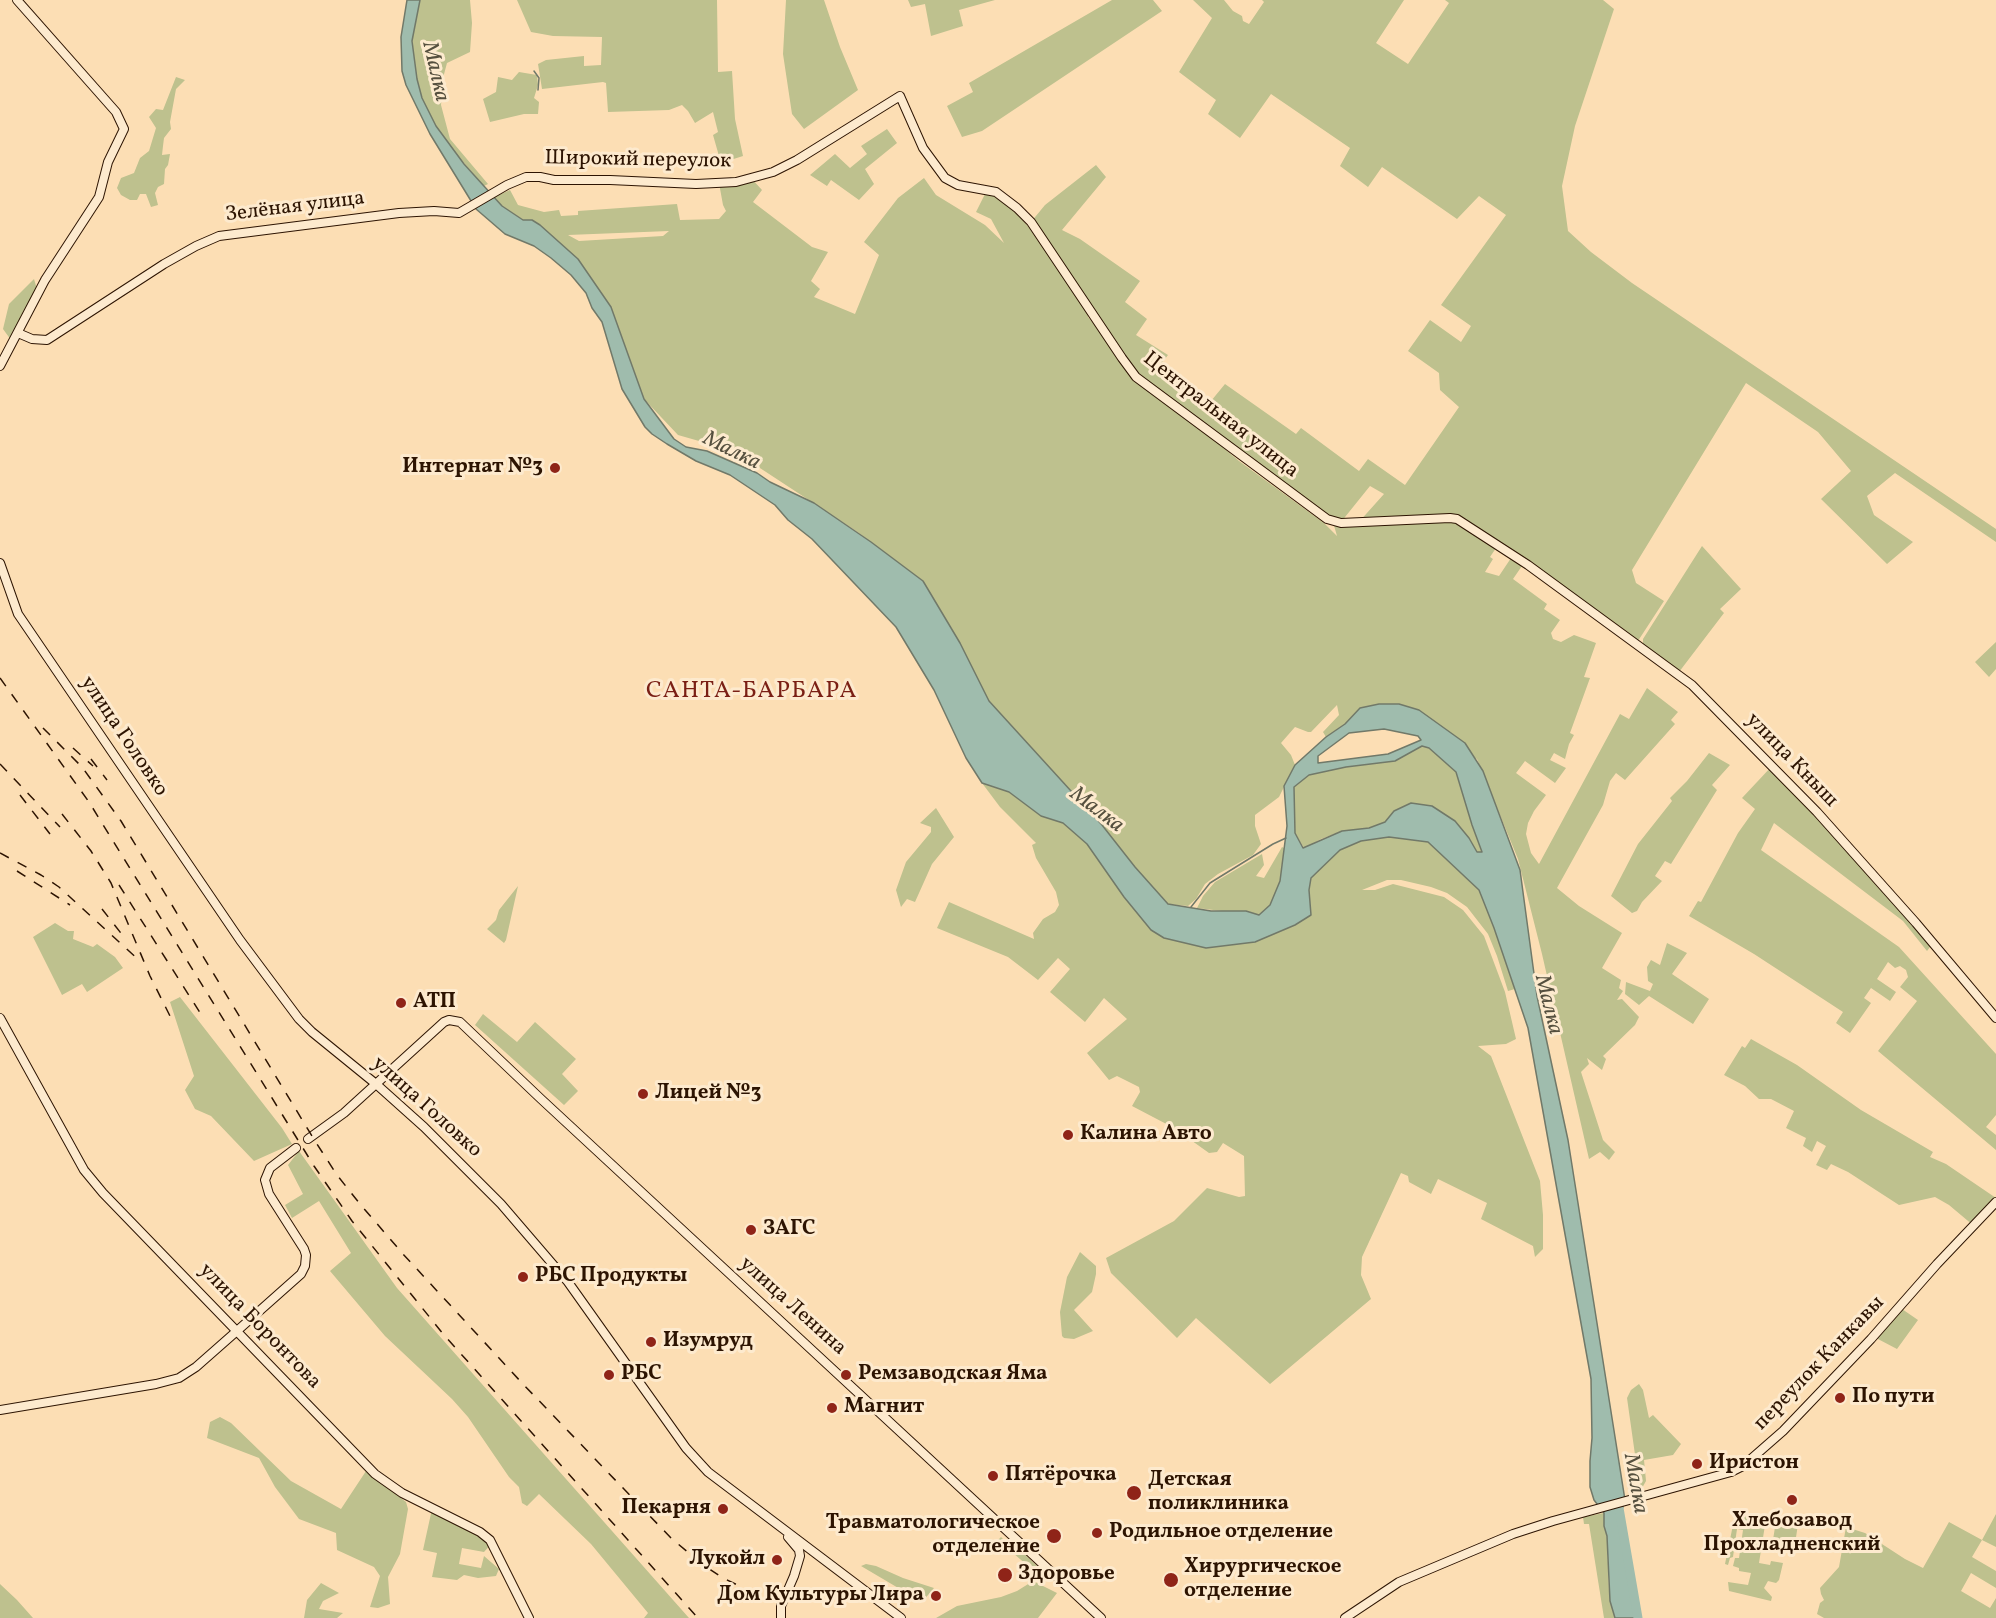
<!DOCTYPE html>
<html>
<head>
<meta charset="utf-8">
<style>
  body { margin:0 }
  canvas { display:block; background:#fcdeb4 }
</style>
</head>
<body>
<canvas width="1996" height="1618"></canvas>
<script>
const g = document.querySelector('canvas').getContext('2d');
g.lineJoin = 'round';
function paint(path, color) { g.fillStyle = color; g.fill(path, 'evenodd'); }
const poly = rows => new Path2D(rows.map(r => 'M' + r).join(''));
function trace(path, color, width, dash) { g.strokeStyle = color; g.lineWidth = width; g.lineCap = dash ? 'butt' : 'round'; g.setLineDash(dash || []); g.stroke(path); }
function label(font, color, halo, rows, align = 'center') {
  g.font = font + ' Vollkorn,serif'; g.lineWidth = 6; g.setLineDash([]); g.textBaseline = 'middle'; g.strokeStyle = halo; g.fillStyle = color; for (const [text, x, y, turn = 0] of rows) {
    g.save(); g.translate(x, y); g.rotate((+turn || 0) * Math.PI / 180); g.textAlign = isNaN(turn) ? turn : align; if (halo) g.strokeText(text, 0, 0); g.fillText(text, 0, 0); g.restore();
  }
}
paint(poly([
  [420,0,470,0,472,23,470,52,447,63,443,78,441,105,450,139,488,184,484,186,450,147,436,126,422,98,417,80,412,41],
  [517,0,717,0,718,72,732,71,735,119,743,156,721,163,713,135,718,132,713,112,695,123,688,111,682,105,669,110,608,112,606,83,603,82,542,89,538,64,546,60,584,56,584,66,601,65,602,37,553,36,531,32],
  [786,0,824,0,840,47,858,90,804,129,792,114,783,54],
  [908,0,995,0,959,10,963,26,931,36,925,4,911,7],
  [1112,0,1153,0,1162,11,982,131,962,137,947,106,973,92,969,83],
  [1193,0,1224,0,1233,11,1242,16,1243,21,1249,24,1264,2,1262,0,1404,0,1376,43,1408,64,1449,3,1445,0,1603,0,1614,9,1575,126,1562,186,1568,231,1591,252,1632,283,1996,529,1996,542,1895,473,1867,496,1874,515,1913,542,1887,564,1821,499,1851,471,1818,432,1746,383,1632,570,1636,583,1664,601,1636,644,1524,563,1513,579,1547,604,1544,609,1560,620,1551,633,1553,639,1561,642,1574,635,1596,643,1584,677,1590,678,1570,733,1574,735,1569,744,1565,759,1554,753,1550,760,1566,768,1555,783,1525,761,1516,773,1546,795,1534,811,1528,823,1526,834,1531,853,1539,864,1620,714,1629,719,1647,688,1678,712,1671,720,1675,724,1625,780,1616,773,1610,781,1603,805,1557,888,1579,906,1622,933,1602,968,1621,980,1619,988,1623,991,1617,1000,1622,999,1639,1017,1635,1025,1603,1056,1606,1059,1602,1070,1587,1058,1589,1064,1581,1072,1603,1140,1615,1152,1609,1160,1600,1152,1589,1159,1542,954,1518,859,1477,759,1360,708,1345,724,1326,737,1323,732,1339,715,1337,705,1311,732,1308,732,1295,727,1281,743,1291,755,1295,765,1279,797,1255,815,1255,826,1261,844,1253,855,1218,874,1205,884,1196,899,1188,906,1168,904,1135,867,1102,825,989,701,960,643,923,581,856,531,734,451,678,435,644,399,611,307,532,220,523,220,502,206,494,197,510,190,518,205,544,212,559,210,561,216,578,215,578,211,677,204,680,220,719,219,726,211,723,205,719,183,751,178,762,190,753,202,812,247,828,252,811,281,820,289,814,297,855,314,879,255,864,242,898,198,924,178,936,195,985,225,1004,243,991,219,976,212,985,194,995,196,1011,206,1032,231,1057,266,1088,314,1088,317,1102,334,1133,380,1192,421,1239,461,1324,523,1337,536,1333,522,1142,381,1031,222,1045,205,1096,165,1106,177,1062,230,1080,239,1140,281,1125,302,1147,319,1136,335,1168,355,1161,364,1211,401,1225,384,1296,434,1301,428,1359,471,1368,459,1405,485,1459,407,1440,390,1439,373,1408,351,1430,320,1461,342,1471,326,1441,305,1506,215,1479,196,1457,219,1382,167,1368,187,1340,166,1350,148,1271,94,1240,138,1208,114,1216,100,1179,72,1212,18],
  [669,231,663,236,579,241,568,235],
  [1370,486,1384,494,1358,523,1341,522],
  [1498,545,1513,555,1499,576,1485,572,1493,559,1490,557],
  [519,72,537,75,538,85,534,98,539,102,538,114,524,114,490,122,483,99,496,92,498,77,512,80],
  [176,77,185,80,176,89,170,122,171,129,164,138,163,146,162,155,170,154,168,165,165,169,164,184,158,187,155,193,158,205,151,207,146,194,140,194,137,200,130,200,121,195,117,188,121,178,134,173,140,158,149,151,156,128,149,117,156,109,163,110],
  [887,129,897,143,865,169,874,184,859,200,831,180,827,186,810,175,835,154,850,168,867,154,861,146],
  [34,279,37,289,11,340,3,329,9,304],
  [1702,546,1741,589,1720,609,1724,613,1679,672,1643,645,1643,639],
  [1996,642,1996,669,1989,677,1975,662],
  [1422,746,1429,748,1456,772,1472,825,1482,852,1477,852,1469,838,1455,821,1432,806,1394,811,1385,822,1369,828,1342,831,1321,839,1304,848,1295,833,1294,787,1309,775,1346,767,1395,761],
  [1709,753,1730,765,1712,785,1717,790,1671,864,1665,861,1655,876,1662,881,1642,902,1637,911,1632,913,1611,896,1638,844,1672,801,1670,798,1687,781],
  [1772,766,1933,943,1927,951,1903,921,1774,823,1761,850,1899,947,1996,1054,1996,1115,1986,1127,1996,1135,1996,1150,1878,1051,1917,1001,1900,987,1908,977,1906,970,1900,966,1895,968,1888,962,1877,979,1896,992,1890,1001,1871,988,1864,998,1871,1003,1850,1033,1836,1023,1843,1012,1754,954,1689,916,1698,901,1701,902,1738,833,1755,809,1742,798],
  [982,783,1009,792,1041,816,1063,823,1087,844,1124,897,1151,930,1311,915,1309,890,1311,878,1340,850,1361,841,1389,837,1428,842,1479,890,1485,902,1515,989,1508,991,1497,956,1488,934,1467,907,1447,893,1431,887,1401,880,1387,880,1362,890,1375,890,1393,884,1444,897,1463,910,1484,936,1505,992,1516,1039,1506,1044,1478,1046,1491,1056,1540,1181,1543,1215,1543,1249,1535,1257,1533,1246,1481,1219,1487,1203,1438,1179,1431,1194,1409,1182,1408,1176,1401,1173,1362,1257,1361,1275,1371,1299,1270,1384,1196,1318,1177,1338,1111,1273,1106,1258,1174,1221,1207,1188,1239,1197,1245,1196,1244,1156,1223,1143,1217,1152,1209,1153,1174,1128,1132,1106,1140,1092,1139,1087,1117,1076,1109,1080,1087,1053,1127,1019,1104,998,1085,1022,1050,992,1070,969,1058,958,1038,980,1008,957,937,928,949,902,1034,939,1033,933,1043,919,1055,912,1059,905,1056,892,1036,858,1032,845,1036,843,1000,807],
  [936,808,954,837,932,864,915,902,907,899,901,907,896,890,906,862,931,832,931,827,920,823],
  [1282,847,1284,848,1280,881,1270,905,1259,915,1247,911,1230,912,1197,908,1203,896,1215,882,1262,854,1264,865,1256,876,1264,878],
  [518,886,506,940,504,943,487,929,496,920,499,910],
  [55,923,68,931,74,931,73,939,93,947,97,944,115,957,123,968,87,992,82,984,62,995,33,937],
  [1667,943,1687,953,1672,974,1709,999,1693,1024,1649,996,1639,1005,1625,994,1626,982,1650,991,1653,984,1648,981,1647,967,1651,960,1660,965],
  [180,997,282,1128,292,1144,254,1161,211,1116,195,1109,185,1090,194,1076,170,1002],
  [483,1014,517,1042,535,1022,576,1059,562,1074,578,1091,564,1105,475,1025],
  [1751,1039,1797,1065,1861,1110,1933,1152,1930,1157,1946,1164,1996,1198,1996,1202,1974,1226,1949,1205,1935,1197,1899,1205,1848,1172,1831,1164,1827,1170,1816,1165,1826,1146,1817,1141,1812,1152,1803,1146,1806,1138,1786,1128,1794,1111,1771,1099,1759,1099,1745,1086,1724,1075,1742,1046,1745,1048],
  [299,1151,397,1288,689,1618,644,1618,648,1613,591,1544,539,1494,527,1506,522,1503,519,1487,509,1477,468,1417,452,1399,385,1336,330,1271,351,1253,319,1201,292,1218,285,1205,303,1194,288,1165],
  [1080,1252,1096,1266,1096,1274,1092,1292,1074,1310,1093,1331,1074,1339,1064,1338,1062,1336,1060,1312,1067,1277],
  [1902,1309,1918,1320,1897,1349,1876,1338],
  [1639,1384,1643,1390,1649,1418,1653,1415,1681,1444,1673,1455,1644,1460,1646,1481,1642,1488,1639,1483,1627,1398,1631,1390],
  [220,1417,231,1423,291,1481,341,1509,366,1471,406,1502,408,1509,400,1554,388,1577,390,1604,378,1608,370,1607,380,1576,374,1567,337,1550,336,1533,299,1519,275,1487,259,1458,207,1438,210,1422],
  [432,1509,493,1542,484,1552,462,1548,459,1564,481,1568,484,1556,499,1569,496,1576,478,1578,464,1575,457,1580,432,1577,437,1553,423,1550],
  [1604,1513,1604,1526,1607,1536,1609,1592,1615,1618,1604,1618,1589,1524,1584,1524,1583,1517],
  [1996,1514,1996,1547,1982,1540,1972,1557,1996,1571,1996,1588,1971,1573,1961,1591,1990,1608,1996,1598,1996,1618,1824,1618,1817,1614,1820,1603,1824,1600,1821,1594,1820,1588,1839,1567,1846,1527,1865,1533,1905,1559,1923,1568,1949,1522,1982,1540],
  [1735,1515,1798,1524,1795,1544,1773,1540,1775,1527,1765,1525,1759,1563,1770,1565,1771,1561,1783,1563,1779,1580,1776,1583,1768,1581,1764,1588,1772,1597,1771,1601,1729,1591,1728,1582,1748,1585,1751,1573,1739,1571,1739,1568,1733,1566,1735,1558,1739,1558,1743,1530,1737,1529,1733,1557,1730,1558,1728,1565,1725,1564],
  [1001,1537,1013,1549,1019,1549,1048,1576,1046,1580,1038,1580,1026,1570,1028,1566,998,1540],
  [866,1564,876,1566,903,1578,934,1588,922,1602,861,1566],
  [1033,1581,1057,1593,1038,1618,936,1618,957,1606,1001,1597,1017,1591],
  [321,1583,339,1593,323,1601,319,1609,343,1613,337,1618,304,1618,307,1600],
  [0,1584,17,1600,33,1618,0,1618]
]), '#bec18e');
const water = poly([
  [407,0,420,0,412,41,417,79,422,98,436,126,464,164,502,206,523,220,532,220,540,225,578,259,611,307,644,399,674,439,686,447,707,451,757,473,770,482,814,503,871,542,923,581,960,643,989,701,1102,825,1135,867,1168,904,1211,911,1246,911,1259,915,1270,905,1280,881,1287,826,1284,786,1295,765,1326,737,1345,724,1360,708,1379,704,1399,704,1419,710,1465,743,1483,771,1520,870,1537,996,1568,1140,1625,1500,1620,1516,1638,1618,1615,1618,1610,1601,1607,1536,1604,1526,1604,1513,1594,1500,1590,1487,1590,1461,1592,1438,1591,1379,1528,1028,1494,928,1479,890,1428,842,1389,837,1361,841,1340,850,1311,878,1309,890,1311,915,1295,925,1255,942,1206,948,1164,938,1151,930,1124,897,1087,844,1063,823,1041,816,1009,792,982,783,966,758,934,690,896,627,812,539,788,520,775,505,730,475,696,461,667,444,652,434,645,427,622,389,602,322,592,308,586,293,571,275,551,258,534,246,505,234,476,209,430,134,406,85,402,71,401,37,407,0],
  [1384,729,1418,736,1421,740,1388,754,1318,763,1318,756,1349,733,1384,729],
  [1422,746,1429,748,1456,772,1472,825,1482,852,1477,852,1469,838,1455,821,1432,806,1411,803,1394,811,1385,822,1369,828,1342,831,1303,848,1295,833,1294,787,1309,775,1346,767,1395,761,1422,746]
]);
paint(water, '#9fbcad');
trace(water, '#717969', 1.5);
trace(poly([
  [534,71,539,78,538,90],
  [1191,907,1210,883,1273,844,1286,838]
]), '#717969', 1.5);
trace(poly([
  [1619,1508,1638,1618]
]), '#9fbcad', 9);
const secondary = poly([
  [18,333,32,339,47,340,164,264,196,246,219,236,399,213,434,211,459,213,507,185,526,177,540,177,554,180,610,180,696,184,736,182,773,172,797,160,900,96,923,148,945,178,958,185,996,192,1017,208,1031,222,1122,358,1136,377,1327,519,1341,523,1450,518,1457,519,1528,565,1692,685,1817,812,1916,923,1996,1018],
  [0,366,45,280,99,197,108,162,124,129,116,112,17,0],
  [0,563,18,614,240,940,299,1019,312,1032,376,1084,424,1127,501,1204,568,1282,686,1448,708,1472,901,1618],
  [0,1018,84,1170,103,1193,375,1474,402,1493,480,1532,490,1540,529,1618],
  [308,1139,344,1113,444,1022,449,1020,460,1022,541,1099,1101,1618],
  [0,1410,156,1384,179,1378,196,1367,238,1330,301,1274,305,1266,306,1255,304,1249,269,1194,265,1180,270,1168,296,1148],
  [781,1618,781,1606,794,1576,800,1556,799,1550,788,1537],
  [1345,1618,1399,1582,1513,1534,1553,1521,1731,1472,1743,1466,1783,1431,1871,1339,1937,1264,1996,1202]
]);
trace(secondary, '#2d1402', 10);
trace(secondary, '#fdeace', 8);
trace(poly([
  [0,678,89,802,314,1166,352,1221,444,1335,698,1618],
  [43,728,82,767,121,821,315,1141,337,1175,360,1204,403,1254,522,1383,671,1538,703,1565,723,1578,758,1595],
  [73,748,93,766],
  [91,759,107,780],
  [0,764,60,827],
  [20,795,50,834],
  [62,814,91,851,111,883,150,976,174,1024],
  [0,853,41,875,59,887,141,962],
  [17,871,70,905],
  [119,885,204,1019],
  [102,909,124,937]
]), '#2d1402', 1.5, [10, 10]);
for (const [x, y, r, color] of [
  [555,468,6,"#8f2418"],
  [401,1003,6,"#8f2418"],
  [643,1094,6,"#8f2418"],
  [1068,1135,6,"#8f2418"],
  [751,1230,6,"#8f2418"],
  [523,1277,6,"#8f2418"],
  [651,1342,6,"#8f2418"],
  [609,1375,6,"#8f2418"],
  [846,1375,6,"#8f2418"],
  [1840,1398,6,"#8f2418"],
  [832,1408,6,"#8f2418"],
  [1697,1464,6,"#8f2418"],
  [993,1476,6,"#8f2418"],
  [1134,1493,8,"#8f2418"],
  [1792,1500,6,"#8f2418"],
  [723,1509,6,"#8f2418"],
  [1097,1533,6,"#8f2418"],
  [1054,1536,8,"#8f2418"],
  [777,1560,6,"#8f2418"],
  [1005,1575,8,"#8f2418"],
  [1171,1580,8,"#8f2418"],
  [936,1596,6,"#8f2418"]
]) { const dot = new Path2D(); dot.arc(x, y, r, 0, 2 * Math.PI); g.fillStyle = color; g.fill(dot); trace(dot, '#fdeace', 2); }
label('21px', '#2d1402', '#fdeace', [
  ["Широкий переулок",638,161,1],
  ["Зелёная улица",295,208,-7],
  ["Центральная улица",1220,416,38],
  ["улица Головко",123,737,56],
  ["улица Кныш",1791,761,46],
  ["улица Головко",426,1108,42],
  ["улица Ленина",792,1307,42],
  ["улица Боронтова",259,1327,46],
  ["переулок Канкавы",1820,1364,-46]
]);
label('bold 21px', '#2d1402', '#fdeace', [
  ["Интернат №3",543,468,"right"],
  ["АТП",413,1003],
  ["Лицей №3",655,1094],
  ["Калина Авто",1080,1135],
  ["ЗАГС",763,1230],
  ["РБС Продукты",535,1277],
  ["Изумруд",663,1342],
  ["РБС",621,1375],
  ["Ремзаводская Яма",858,1375],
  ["По пути",1852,1398],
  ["Магнит",844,1408],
  ["Иристон",1709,1464],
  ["Пятёрочка",1005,1476],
  ["Детская",1148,1481],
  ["поликлиника",1148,1505],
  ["Пекарня",711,1509,"right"],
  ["Хлебозавод",1792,1522,"center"],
  ["Прохладненский",1792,1546,"center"],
  ["Травматологическое",1040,1524,"right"],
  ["отделение",1040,1548,"right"],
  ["Родильное отделение",1109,1533],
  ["Лукойл",765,1560,"right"],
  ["Хирургическое",1184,1568],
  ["отделение",1184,1592],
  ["Здоровье",1018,1575],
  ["Дом Культуры Лира",924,1596,"right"]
], 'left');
label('italic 22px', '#554f3e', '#fdeace', [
  ["Малка",434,72,77],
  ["Малка",731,452,26],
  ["Малка",1096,811,37],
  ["Малка",1547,1005,76],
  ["Малка",1634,1484,80]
]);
g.letterSpacing = '1.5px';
label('24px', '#7a1f14', '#fdeace', [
  ["САНТА-БАРБАРА",752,693]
]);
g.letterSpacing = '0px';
</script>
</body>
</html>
